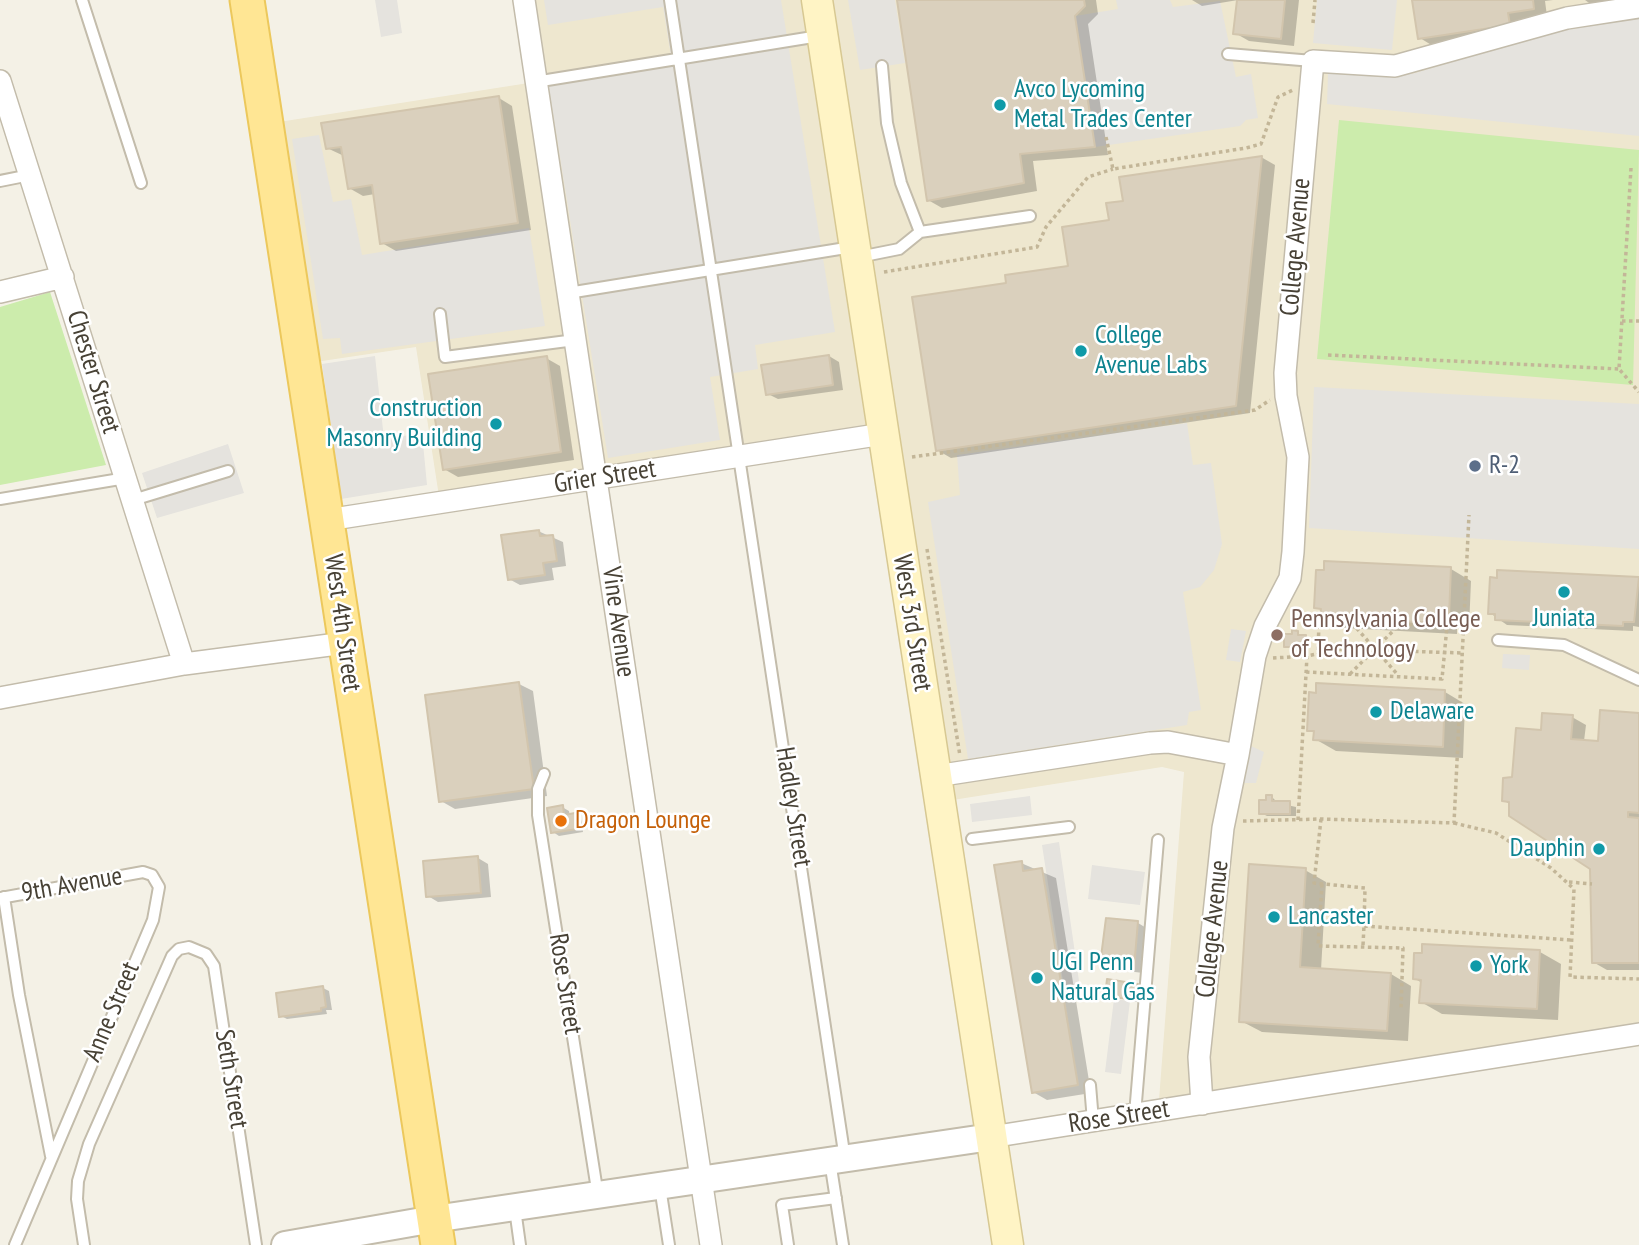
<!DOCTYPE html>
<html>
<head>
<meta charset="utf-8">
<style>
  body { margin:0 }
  canvas { display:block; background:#f4f1e6 }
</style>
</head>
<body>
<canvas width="1639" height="1245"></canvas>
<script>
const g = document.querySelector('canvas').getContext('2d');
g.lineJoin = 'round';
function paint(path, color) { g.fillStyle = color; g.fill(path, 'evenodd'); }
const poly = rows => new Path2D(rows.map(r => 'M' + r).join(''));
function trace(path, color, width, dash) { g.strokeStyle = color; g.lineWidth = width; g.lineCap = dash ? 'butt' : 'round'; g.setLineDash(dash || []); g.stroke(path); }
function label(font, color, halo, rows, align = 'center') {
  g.font = font + ' "PT Sans Narrow",sans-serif'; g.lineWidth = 5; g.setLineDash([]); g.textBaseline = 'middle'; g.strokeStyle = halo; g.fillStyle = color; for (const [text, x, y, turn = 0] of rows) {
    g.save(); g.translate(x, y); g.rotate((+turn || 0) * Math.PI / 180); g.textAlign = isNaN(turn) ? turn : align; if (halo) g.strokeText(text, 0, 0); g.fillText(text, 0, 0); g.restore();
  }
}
paint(poly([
  [524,0,1639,0,1639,1025,1159,1100,1184,772,1162,767,940,802,883,434,440,503,416,347,302,364,266,124,535,82]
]), '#eee7cf');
paint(poly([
  [1339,120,1639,150,1633,385,1317,359],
  [50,292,106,465,0,485,0,307]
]), '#ccecac');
paint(poly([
  [375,0,397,0,402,33,381,37],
  [544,0,781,0,835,332,755,345,758,369,710,377,720,440,608,458,548,82,672,62,663,7,548,25],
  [848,0,895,0,905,63,860,70],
  [1116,0,1170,0,1173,7,1220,1,1236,77,1251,74,1258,118,1246,120,1240,126,1095,147,1075,16,1118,9],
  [1317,0,1397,0,1392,50,1313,43],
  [1639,17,1639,136,1327,104,1328,73,1412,74,1567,27],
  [319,135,333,202,351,199,362,255,529,228,545,326,342,354,340,338,323,339,292,139],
  [375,356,384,439,422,433,427,485,341,499,322,364],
  [1314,387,1639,404,1639,549,1309,528],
  [1187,423,1193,465,1211,463,1222,544,1214,570,1200,587,1183,592,1201,710,1189,712,1187,725,968,759,928,502,960,495,957,455],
  [228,444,244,493,157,518,142,473],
  [1231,629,1246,631,1240,662,1226,660],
  [1503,654,1530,655,1529,670,1502,668],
  [1251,746,1264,752,1256,783,1242,783],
  [1030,796,1032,815,972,822,970,804],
  [1059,842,1080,988,1066,1001,1042,845],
  [1092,865,1145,872,1140,905,1088,899],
  [1114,999,1130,1001,1121,1074,1105,1072]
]), '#e5e3de');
paint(poly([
  [899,0,1096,0,1098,14,1088,24,1108,155,1033,161,1037,191,942,208,928,200],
  [1192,0,1238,0,1202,6],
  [1239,0,1299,0,1294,46,1249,41,1235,33],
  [1414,0,1553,0,1545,1,1547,16,1433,46,1420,38],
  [1585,0,1639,0,1599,10],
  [499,98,512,106,531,230,396,251,382,243,375,194,363,196,349,188,344,156,327,148],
  [1261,157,1275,165,1250,413,951,458,937,450,1008,284,1070,267,1125,202],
  [829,356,839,362,843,390,778,399,768,394],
  [546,358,560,366,574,460,458,477,444,469],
  [538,531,563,542,566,566,552,568,554,580,520,585,509,579],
  [1451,569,1471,581,1469,628,1457,627,1457,634,1343,628,1322,616,1323,611,1316,607],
  [1499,572,1639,579,1639,627,1633,626,1633,631,1507,625,1490,613],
  [1298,632,1300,637,1308,638,1309,647,1286,646,1286,635],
  [519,684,533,691,547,796,455,809,441,801],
  [1445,692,1465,704,1463,758,1336,751,1315,739,1316,734,1309,730],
  [1639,715,1639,970,1607,970,1593,962,1592,868,1504,800,1543,732,1572,717,1586,725,1584,741,1600,742],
  [1272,797,1278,803,1296,807,1296,816,1267,816,1261,813,1261,801],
  [562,807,569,811,570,816,581,819,583,832,559,836,553,832],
  [478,858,488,864,491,897,438,902,428,896],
  [1021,863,1056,878,1091,1093,1047,1100,1033,1092],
  [1305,870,1326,882,1321,970,1391,974,1411,986,1408,1041,1262,1032,1241,1021],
  [1107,920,1138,923,1148,929,1143,973,1111,969,1101,964],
  [1424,946,1540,952,1561,964,1558,1020,1442,1014,1421,1002,1422,983,1414,978],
  [1137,986,1144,989,1142,1003,1107,995],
  [323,988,329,991,332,1010,326,1010,327,1014,287,1019,281,1016]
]), '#0003');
const building = poly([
  [897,0,1084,0,1085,6,1075,16,1095,147,1020,154,1024,183,927,201,897,0],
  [1237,0,1285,0,1281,39,1233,34,1237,0],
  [1412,0,1533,0,1534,9,1508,13,1510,25,1418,39,1412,0],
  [499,96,518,223,380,244,372,185,348,189,341,147,326,149,321,123,499,96],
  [1262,156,1236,406,936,451,912,297,1006,283,1005,275,1068,266,1062,227,1109,220,1106,203,1123,201,1119,177,1262,156],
  [829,355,833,385,766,395,761,365,829,355],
  [547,356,561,452,443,470,428,374,547,356],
  [539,530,540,536,553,535,557,561,543,563,545,575,508,580,501,535,539,530],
  [1324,561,1451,567,1449,617,1437,616,1437,623,1320,617,1321,609,1314,608,1316,570,1324,570,1324,561],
  [1497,570,1639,577,1634,622,1623,622,1623,626,1495,620,1495,614,1488,614,1490,577,1497,578,1497,570],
  [1292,630,1298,631,1298,635,1306,635,1306,647,1284,647,1284,634,1292,634,1292,630],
  [519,682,534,789,439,802,425,695,519,682],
  [1316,683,1445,690,1443,747,1313,740,1314,731,1307,731,1309,692,1316,693,1316,683],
  [1600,710,1639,713,1639,813,1628,812,1628,817,1639,818,1639,963,1592,963,1590,869,1509,816,1509,802,1502,801,1503,778,1512,777,1516,728,1541,730,1542,713,1573,715,1571,739,1598,741,1600,710],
  [1266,795,1272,795,1272,801,1290,801,1290,814,1259,814,1259,800,1266,800,1266,795],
  [563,805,564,815,575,813,577,829,551,833,547,808,563,805],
  [478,856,481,893,426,897,423,861,478,856],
  [1022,861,1023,871,1042,868,1078,1085,1032,1093,994,865,1022,861],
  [1249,864,1306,868,1300,967,1391,973,1387,1031,1239,1022,1249,864],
  [1106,918,1138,921,1134,968,1100,965,1106,918],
  [1422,944,1540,950,1537,1009,1419,1003,1421,980,1413,979,1414,953,1422,953,1422,944],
  [1107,979,1138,984,1135,1000,1105,996,1107,979],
  [323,986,326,1007,321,1008,321,1011,279,1017,276,993,323,986]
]);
paint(building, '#dad0bd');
trace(building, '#d2c5ad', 2);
const service = poly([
  [82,0,141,183],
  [670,0,845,1159],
  [1228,54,1313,61],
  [882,66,887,123,901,183,920,232],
  [535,82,819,36],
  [0,181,30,175],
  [859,257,899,249,920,232,1030,216],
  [568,293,852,247],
  [440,314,445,357,575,340],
  [0,499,126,478],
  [133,500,228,471],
  [1498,640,1564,645,1639,680],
  [544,774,538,789,538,815,598,1196],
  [972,839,1069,827],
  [4,897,19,995,51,1156],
  [0,898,143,872,152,875,159,887,153,920,15,1245],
  [1090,1085,1093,1121],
  [1135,1114,1158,840],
  [830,1161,843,1245],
  [660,1187,669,1245],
  [515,1209,520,1245],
  [84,1245,77,1199,78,1181,89,1144,172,956,179,949,189,947,206,954,214,966,256,1245],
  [788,1245,782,1205,836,1198]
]);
const minor = poly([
  [524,0,711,1245],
  [0,81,184,664],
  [0,292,63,277],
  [327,520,883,434],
  [0,698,184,664,345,643],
  [936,776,1150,743,1168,742,1238,755,1255,656,1265,626,1290,578,1293,552,1298,457,1286,396,1285,373,1313,61,1395,66,1567,18,1639,7],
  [1202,1104,1199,1057,1223,828,1238,755],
  [991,1137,1639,1034]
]);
const tertiary = poly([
  [285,1245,434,1219,991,1137]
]);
const secondary = poly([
  [817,0,1008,1245]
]);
const primary = poly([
  [247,0,438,1245]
]);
trace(service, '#c3bcab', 14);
trace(minor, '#c3bcab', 24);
trace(tertiary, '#c3bcab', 30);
trace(secondary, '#d7c892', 33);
trace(primary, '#ecc85c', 37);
trace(poly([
  [1313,23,1315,0],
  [1106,137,1113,169,1246,148,1261,144,1278,97,1293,90],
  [1631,168,1619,369,1639,392],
  [884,272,1037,247,1046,227,1088,177,1113,169],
  [1622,321,1639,321],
  [1328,355,1619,369],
  [912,457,1255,410,1270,400],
  [927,549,960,756],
  [1352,623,1398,675],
  [1273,658,1307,656],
  [1306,672,1442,679,1447,626,1319,621,1318,654],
  [1350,674,1400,624],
  [1321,819,1314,883,1365,888,1364,926,1572,940],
  [1298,820,1307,656,1342,649,1462,653],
  [1243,821,1321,819,1454,823,1469,515],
  [1454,823,1496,833,1551,868,1574,889,1570,977,1639,979],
  [1569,882,1592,884],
  [1322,884,1318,946,1403,948,1401,1010],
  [1363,945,1364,926]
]), '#c3b698', 3.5, [3.5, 3.5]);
trace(service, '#fff', 10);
trace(minor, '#fff', 21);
trace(tertiary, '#fff', 26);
trace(secondary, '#fff4c5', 30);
trace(primary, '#ffe694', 33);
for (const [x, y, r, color] of [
  [1000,105,7,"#0f9aa8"],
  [1081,351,7,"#0f9aa8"],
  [496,424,7,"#0f9aa8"],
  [1475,466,7,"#5c6f8a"],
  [1564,592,7,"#0f9aa8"],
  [1277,635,7,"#8d6e63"],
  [1376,712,7,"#0f9aa8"],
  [561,821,7,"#e8710a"],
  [1599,849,7,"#0f9aa8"],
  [1274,917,7,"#0f9aa8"],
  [1476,966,7,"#0f9aa8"],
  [1037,978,7,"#0f9aa8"]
]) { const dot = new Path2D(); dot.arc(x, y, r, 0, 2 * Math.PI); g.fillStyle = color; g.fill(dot); trace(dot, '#fff', 2.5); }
label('26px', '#0d838f', '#fff', [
  ["Avco Lycoming",1014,90],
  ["Metal Trades Center",1014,120],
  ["College",1095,336],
  ["Avenue Labs",1095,366],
  ["Construction",482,409,"right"],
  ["Masonry Building",482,439,"right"],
  ["Juniata",1564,619,"center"],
  ["Delaware",1390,712],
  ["Dauphin",1585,849,"right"],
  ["Lancaster",1288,917],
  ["UGI Penn",1051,963],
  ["Natural Gas",1051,993],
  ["York",1490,966]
], 'left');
label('26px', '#474135', '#fff', [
  ["College Avenue",1296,247,-85],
  ["Chester Street",93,372,73],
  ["Grier Street",605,477,-9],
  ["Vine Avenue",618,622,82],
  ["West 4th Street",342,623,82],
  ["West 3rd Street",912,623,81],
  ["Hadley Street",793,807,81],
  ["9th Avenue",72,885,-10],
  ["College Avenue",1213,929,-84],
  ["Rose Street",565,984,81],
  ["Anne Street",112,1012,-67],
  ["Seth Street",231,1079,81],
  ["Rose Street",1119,1117,-9]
]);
label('26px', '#4e5e75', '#fff', [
  ["R-2",1489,466]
], 'left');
label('26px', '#785e54', '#fff', [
  ["Pennsylvania College",1291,620],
  ["of Technology",1291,650]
], 'left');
label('26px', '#c56008', '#fff', [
  ["Dragon Lounge",575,821]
], 'left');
</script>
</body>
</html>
